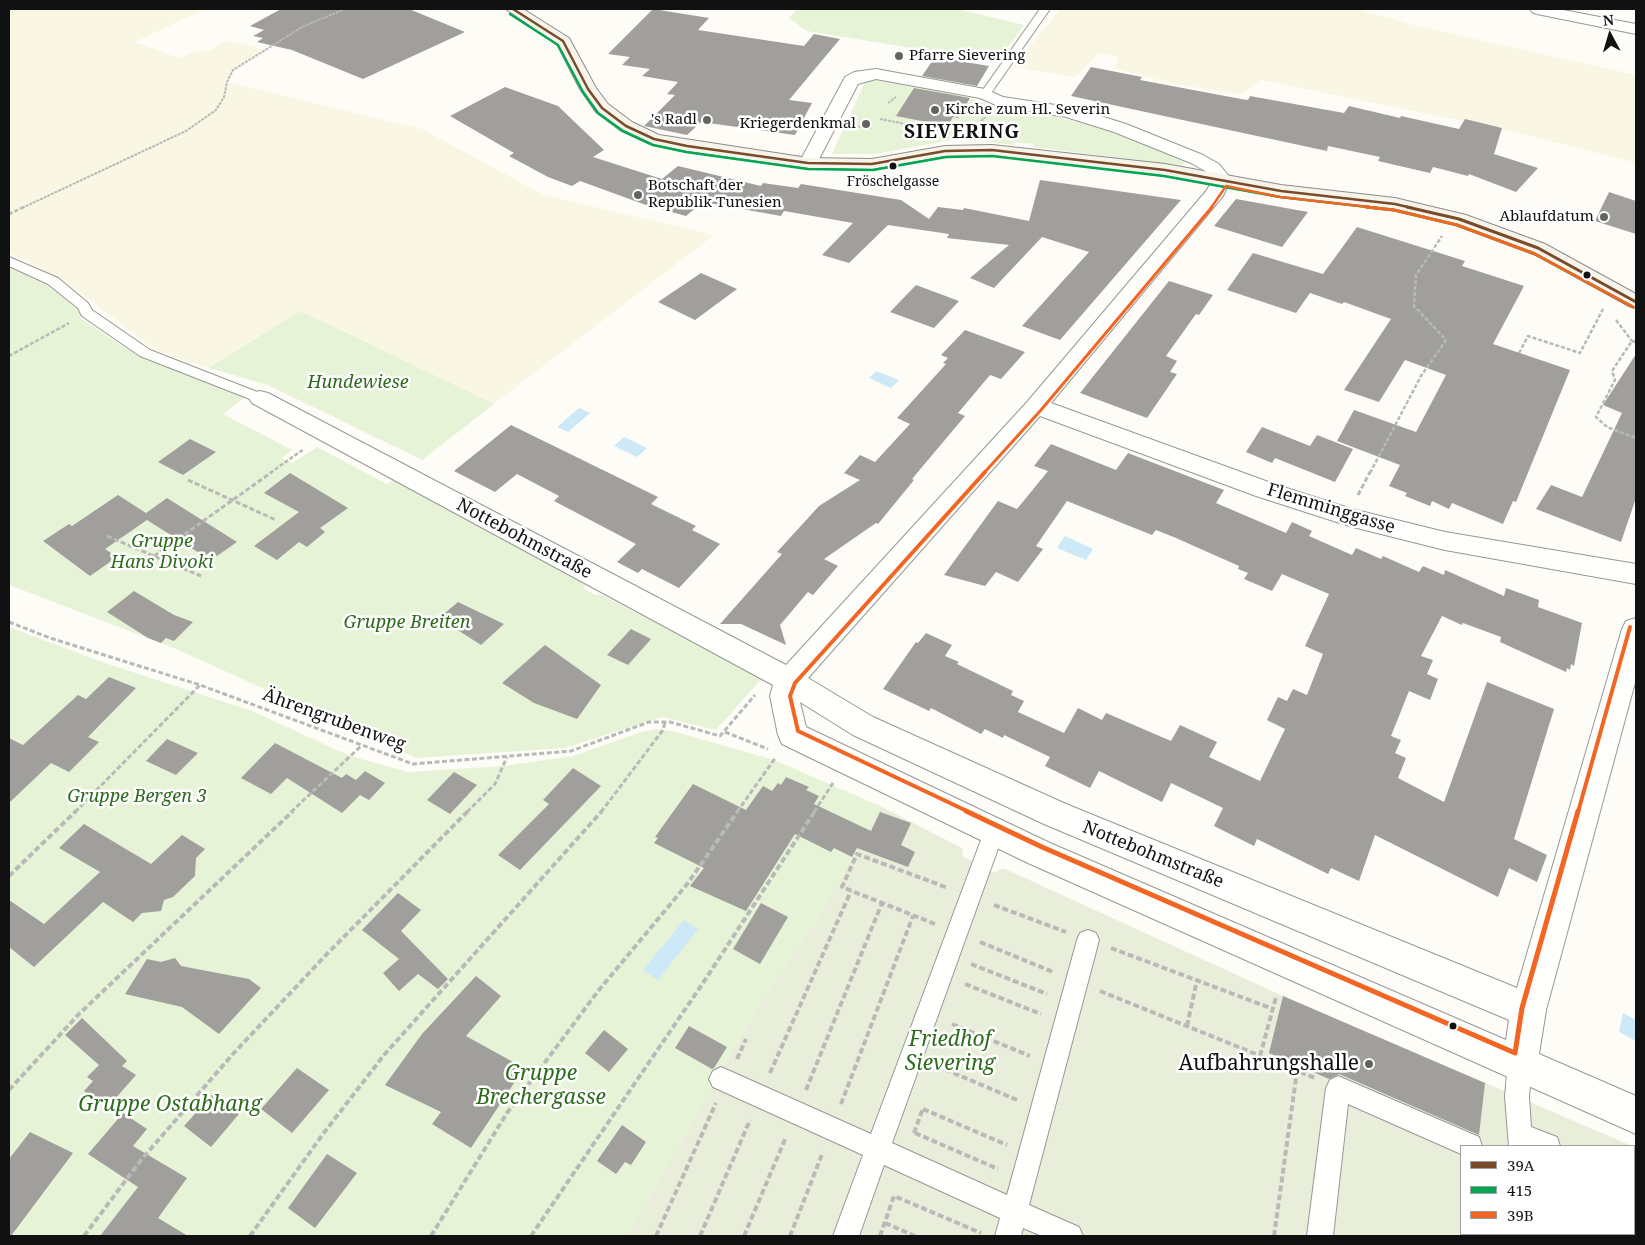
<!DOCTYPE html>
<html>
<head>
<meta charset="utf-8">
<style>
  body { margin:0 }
  #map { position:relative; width:1645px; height:1245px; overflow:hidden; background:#fdfcf7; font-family:"Noto Serif",serif }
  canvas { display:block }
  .frame { position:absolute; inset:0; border:10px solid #111; pointer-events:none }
  .legend { position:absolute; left:1460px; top:1145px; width:175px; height:90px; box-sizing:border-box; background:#fff; border:1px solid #a0a0a0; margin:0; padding:6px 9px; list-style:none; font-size:15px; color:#111 }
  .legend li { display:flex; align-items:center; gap:10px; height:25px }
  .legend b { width:25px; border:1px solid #a0a0a0 }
  .north { position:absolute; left:1585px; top:10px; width:50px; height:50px; -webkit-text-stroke:4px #fff; paint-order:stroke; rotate:354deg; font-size:14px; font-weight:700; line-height:20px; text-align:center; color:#111 }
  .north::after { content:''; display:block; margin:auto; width:18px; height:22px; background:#111; clip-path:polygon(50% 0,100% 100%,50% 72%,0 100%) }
</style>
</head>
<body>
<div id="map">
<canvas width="1645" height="1245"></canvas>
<div class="frame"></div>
<ul class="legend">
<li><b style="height:6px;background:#7a4b2a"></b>39A</li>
<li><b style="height:6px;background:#00a651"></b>415</li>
<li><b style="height:6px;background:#f26522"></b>39B</li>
</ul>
<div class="north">N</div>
</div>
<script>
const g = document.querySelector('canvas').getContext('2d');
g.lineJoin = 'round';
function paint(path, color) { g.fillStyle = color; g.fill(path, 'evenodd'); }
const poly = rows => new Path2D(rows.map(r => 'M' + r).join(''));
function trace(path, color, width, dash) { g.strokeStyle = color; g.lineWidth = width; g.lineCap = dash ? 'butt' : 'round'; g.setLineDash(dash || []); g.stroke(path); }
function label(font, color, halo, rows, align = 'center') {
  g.font = font + ' "Noto Serif",serif'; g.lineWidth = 5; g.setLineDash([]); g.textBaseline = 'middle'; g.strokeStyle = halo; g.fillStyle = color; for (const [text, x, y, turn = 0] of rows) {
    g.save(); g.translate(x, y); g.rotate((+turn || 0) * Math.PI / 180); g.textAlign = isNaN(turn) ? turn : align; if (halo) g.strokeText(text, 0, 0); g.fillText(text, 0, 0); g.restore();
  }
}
paint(poly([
  [9,9,197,9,201,11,135,42,179,58,197,51,210,50,227,40,262,49,233,70,227,82,422,129,544,195,714,235,494,404,300,311,207,368,155,350,64,280,9,253],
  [1060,9,1357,9,1413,25,1636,75,1636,163,1507,130,1261,80,1242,95,1169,83,1114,68,1118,57,1099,53,1075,77,1013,67]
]), '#f9f7e4');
paint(poly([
  [797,9,958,9,1024,25,997,62,807,31,789,18],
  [876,80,955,94,995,106,1042,113,1107,130,1185,161,1182,166,1033,147,1033,144,1015,142,1014,145,972,140,952,140,875,154,832,154,865,82],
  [9,266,50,287,81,312,80,318,127,349,244,398,223,414,292,450,282,458,292,463,317,447,387,484,395,479,586,585,583,588,595,595,600,594,762,678,716,730,662,717,565,748,416,758,174,648,9,585],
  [300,311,345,332,494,404,422,460,268,385,208,368],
  [9,627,105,663,252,711,350,756,408,772,504,766,573,756,641,732,657,729,676,732,774,760,880,806,825,906,756,1009,627,1236,9,1236]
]), '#e7f3d7');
paint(poly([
  [880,806,962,848,963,856,994,873,1003,868,1283,996,1632,1146,1461,1146,1461,1234,1634,1234,1634,1147,1636,1148,1636,1236,627,1236,756,1009,825,906]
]), '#e9eedb');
paint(poly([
  [876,371,899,380,891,388,869,378],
  [579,408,590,413,568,432,557,427],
  [624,437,647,448,637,457,614,446],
  [1065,536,1093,549,1086,560,1057,548],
  [684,920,698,929,658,980,643,970],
  [1623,1013,1636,1020,1636,1041,1619,1032]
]), '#cde8f7');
paint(poly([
  [281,9,409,9,465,32,363,79,292,50,257,42,263,38,253,36,264,30,250,26],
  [653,9,709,18,698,30,804,46,814,34,840,39,789,100,812,103,795,135,701,122,687,135,644,126,675,95,667,94,678,82,642,76,650,69,622,65,630,57,608,54],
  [935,57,989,66,977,86,922,76],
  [1091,67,1142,77,1140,80,1241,99,1248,100,1250,96,1344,113,1349,106,1400,118,1401,116,1459,129,1465,119,1502,128,1494,154,1538,168,1516,192,1469,174,1468,176,1433,167,1430,173,1378,161,1380,157,1328,146,1327,151,1071,96],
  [505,87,558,106,604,150,593,157,662,179,678,166,761,186,763,183,798,188,801,184,901,200,929,219,938,207,963,210,964,208,1029,221,1040,180,1181,200,1060,340,1022,326,1089,252,1042,237,994,288,970,278,1009,245,947,238,949,234,888,225,849,263,822,255,853,223,784,211,781,216,703,202,686,216,646,205,580,181,572,186,548,177,509,156,514,153,450,116],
  [914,88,970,98,958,118,953,117,950,122,942,125,896,116],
  [1609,192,1636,201,1636,234,1595,221],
  [1236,199,1308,212,1282,247,1214,226],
  [1357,227,1465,261,1462,266,1524,286,1493,344,1570,370,1516,502,1513,501,1503,524,1452,503,1449,509,1432,501,1430,506,1405,496,1407,493,1389,486,1400,465,1337,441,1354,410,1416,432,1446,375,1405,360,1379,402,1344,390,1391,319,1344,302,1342,304,1310,293,1296,313,1227,290,1253,253,1323,274],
  [701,273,737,289,695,320,658,302],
  [1169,281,1213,295,1199,315,1196,314,1166,356,1177,361,1170,372,1177,374,1147,418,1080,393],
  [916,285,959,301,934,328,890,312],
  [965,330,1025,352,1001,379,990,375,958,413,965,416,912,479,914,480,878,524,876,523,824,559,838,566,813,595,808,592,780,625,786,645,741,624,720,624,782,554,777,552,819,506,860,480,844,473,860,455,875,462,910,424,897,418,946,364,943,363,948,358,941,355],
  [1636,354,1636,498,1621,542,1536,509,1551,485,1582,497,1622,413,1603,405],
  [511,425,658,497,651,504,696,526,692,530,720,544,679,588,642,569,638,573,617,562,636,544,554,501,559,496,517,474,495,492,454,471],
  [1262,427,1310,446,1317,435,1353,449,1335,482,1275,458,1272,463,1246,452],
  [190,439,216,452,183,475,158,462],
  [1051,444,1116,470,1128,453,1224,490,1216,503,1286,533,1292,522,1312,531,1309,536,1352,555,1356,548,1381,559,1383,556,1419,572,1423,566,1444,575,1445,570,1504,596,1506,588,1539,600,1538,607,1582,623,1574,666,1571,664,1570,670,1567,668,1566,672,1500,642,1501,637,1463,623,1462,625,1442,616,1421,656,1433,660,1427,674,1438,679,1430,700,1409,691,1391,736,1401,740,1395,753,1406,758,1398,778,1444,802,1487,682,1554,709,1514,839,1547,855,1537,882,1509,868,1498,897,1375,835,1359,881,1331,868,1328,874,1257,839,1254,846,1214,826,1223,808,1171,783,1162,802,1099,771,1090,788,1045,766,1050,757,1004,735,1003,738,985,729,981,734,931,708,929,711,883,689,916,642,918,643,926,633,952,645,945,656,959,662,957,664,1013,691,1011,695,1024,701,1018,712,1064,733,1078,708,1102,720,1106,713,1171,741,1180,725,1217,742,1209,757,1260,781,1285,729,1267,720,1278,697,1287,701,1293,689,1307,695,1323,654,1305,646,1329,594,1282,574,1272,591,1244,579,1248,573,1238,569,1239,566,1176,538,1156,530,1152,535,1067,501,1036,546,1043,549,1018,582,996,572,985,586,944,575,998,501,1017,509,1048,471,1034,466],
  [290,473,348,508,320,528,325,532,307,547,299,542,277,560,254,546,299,512,264,493],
  [118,495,146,513,167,498,237,542,217,556,211,552,204,556,147,520,105,549,117,557,90,576,43,541,69,524,72,526],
  [134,591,174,615,193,622,174,641,166,638,161,643,148,638,107,612],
  [458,602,504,624,481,645,439,618],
  [631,629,651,639,628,665,607,655],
  [545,645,601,685,577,719,534,703,502,683],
  [109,677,136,688,88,737,99,742,69,772,51,763,9,803,9,738,23,745,78,695,86,699],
  [167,739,198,753,176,775,146,761],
  [275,743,342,778,346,774,356,780,365,771,385,783,369,800,360,795,342,813,287,778,271,794,241,778],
  [573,768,601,786,520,870,498,855,549,804,543,800],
  [454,772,477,785,450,814,427,800],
  [786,777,809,787,806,790,819,796,814,804,871,831,880,812,911,823,901,845,915,852,908,867,857,848,852,857,834,848,831,852,795,834,746,911,690,886,704,868,654,843,658,838,655,837,693,784,746,810,763,786,772,791,778,783,781,785],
  [84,824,151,864,182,835,205,849,196,858,195,876,173,897,164,900,161,911,142,913,133,922,103,902,34,967,9,947,9,900,44,924,100,872,59,848],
  [398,893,421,910,401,931,448,979,438,989,418,974,399,991,383,973,399,959,362,930],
  [761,903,788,917,760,964,733,949],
  [175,958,181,966,249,979,261,988,219,1034,182,1007,125,994,147,959,161,962],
  [476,976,501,996,466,1036,524,1068,471,1148,432,1124,441,1112,385,1085,422,1034],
  [1283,996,1485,1083,1479,1135,1339,1074,1329,1079,1269,1053],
  [82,1018,127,1061,122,1066,136,1075,107,1108,84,1091,93,1081,87,1077,99,1065,65,1035],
  [689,1026,727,1047,714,1068,712,1069,675,1048],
  [604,1030,628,1049,609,1072,585,1053],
  [297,1068,329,1090,292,1133,261,1109],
  [212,1095,239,1114,211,1147,184,1126],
  [123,1113,147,1129,133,1146,187,1178,158,1218,188,1236,100,1236,138,1187,88,1154],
  [622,1125,646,1142,631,1165,625,1162,616,1174,597,1161],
  [30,1132,73,1153,11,1236,9,1236,9,1159],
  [327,1154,357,1173,315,1228,288,1208]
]), '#a19f9c');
const lane = poly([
  [1040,9,1050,9,989,96,981,96,980,94,1040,9],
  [9,257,58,278,88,303,92,310,150,350,265,395,267,398,260,403,255,401,140,356,82,316,78,308,48,284,9,266,9,257],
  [994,823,1001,826,1004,832,892,1143,1007,1195,1077,940,1080,933,1088,930,1096,933,1099,940,1029,1205,1079,1227,1083,1236,1042,1236,1023,1228,1021,1236,995,1236,1000,1218,884,1165,859,1236,833,1236,863,1155,713,1087,709,1079,713,1071,721,1067,871,1134,984,832,987,826,994,823],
  [1520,1050,1528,1054,1532,1062,1529,1097,1531,1127,1557,1137,1560,1146,1509,1146,1505,1097,1508,1062,1512,1054,1520,1050],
  [1338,1076,1479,1137,1482,1146,1461,1146,1461,1154,1348,1104,1333,1236,1307,1236,1326,1088,1330,1080,1338,1076],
  [1634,1171,1636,1172,1636,1196,1634,1195,1634,1171],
  [1507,1234,1533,1234,1533,1236,1507,1236,1507,1234]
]);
const street = poly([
  [1530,9,1558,9,1636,24,1636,34,1537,14,1532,12,1530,9],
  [876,69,985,89,1003,97,1075,108,1126,124,1203,155,1219,164,1231,179,1223,196,1051,403,1274,484,1352,509,1445,532,1636,564,1636,584,1445,550,1349,526,1256,496,1040,416,808,678,873,717,1066,804,1517,988,1622,629,1626,621,1636,618,1636,679,1546,1010,1539,1054,1636,1096,1636,1134,1028,863,782,744,778,735,770,696,773,685,252,403,249,398,252,393,260,391,268,393,786,665,1028,401,1207,190,1213,179,1207,172,1191,163,1114,132,1066,117,998,106,980,98,876,79,858,84,817,163,814,167,802,167,799,163,845,77,854,72,876,69],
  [800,702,853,735,1044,824,1509,1020,1506,1040,1050,843,806,727,800,702]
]);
const secondary = poly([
  [506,9,523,9,569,38,596,88,608,104,632,122,659,135,808,158,872,159,945,146,992,145,1165,164,1281,185,1395,198,1466,215,1545,244,1636,294,1636,308,1629,306,1531,252,1453,223,1395,210,1281,197,1165,176,992,155,945,156,872,169,808,168,687,151,648,143,620,130,596,112,580,89,557,44,506,9]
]);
trace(lane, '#979795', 2);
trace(street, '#979795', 2);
trace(secondary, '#8e8d8b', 2);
trace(poly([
  [888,103,896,97],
  [880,119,941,131],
  [853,126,871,128],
  [973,130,985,117],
  [22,208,186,131,216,110,224,97,227,82,233,70,304,26,345,9]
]), '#b9b9b8', 2, [3, 1]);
trace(poly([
  [9,214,24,207],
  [1616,320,1632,341],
  [1636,342,1632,341,1612,371,1615,380,1596,417,1607,427,1636,438],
  [1519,353,1528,336,1580,353,1603,309],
  [9,356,69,323],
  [270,473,304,449],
  [1370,473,1421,376,1446,340,1414,306,1416,275,1442,236]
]), '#b9b9b8', 2.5, [4, 2]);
trace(poly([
  [188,480,276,520],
  [1358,495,1370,472],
  [107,536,201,576],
  [154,556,272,472],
  [9,622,50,638,200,685,413,764,571,751,649,722,670,722,720,736,755,695],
  [725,732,768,749],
  [75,812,200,685],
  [291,812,361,746],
  [467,812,495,784,507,757],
  [601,812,663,730,665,722],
  [737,812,776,757],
  [814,812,833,783]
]), '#b9b9b8', 3, [5, 2.5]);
trace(poly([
  [9,876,76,811],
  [994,905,1066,932],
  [935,924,842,887,857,854,948,888],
  [980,942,1053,972],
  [1111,948,1273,1009],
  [971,964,1047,994],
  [965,984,1041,1014],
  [1100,991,1315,1078],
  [952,1024,1030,1056],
  [1187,1026,1197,980],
  [1260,1056,1276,997],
  [737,1059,746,1039],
  [937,1066,1017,1100],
  [770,1073,851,891],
  [9,1090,79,1014,293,811],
  [806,1090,882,903],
  [841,1104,913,916],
  [923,1109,1007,1145],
  [914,1133,923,1108],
  [915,1133,998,1169],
  [885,1223,915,1236],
  [1577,1234,1577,1236],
  [1631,1234,1631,1236],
  [84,1236,141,1160,233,1054,325,956,468,811],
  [250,1236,323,1134,384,1055,602,811],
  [431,1236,507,1113,599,990,688,883,738,811],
  [531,1236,703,983,815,811],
  [656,1236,716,1103],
  [700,1236,750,1120],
  [744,1236,786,1137],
  [790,1236,823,1152],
  [880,1236,894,1196,981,1233],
  [1274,1236,1297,1071]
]), '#b9b9b8', 4, [6, 3]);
paint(lane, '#fffffe');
paint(street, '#fffffe');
paint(secondary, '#f6f4eb');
trace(poly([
  [513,9,563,41,588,89,602,108,626,126,654,139,687,146,808,163,872,164,945,151,992,150,1165,170,1281,191,1395,204,1412,208]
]), '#7a4b2a', 2.5);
trace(poly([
  [1407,207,1459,219,1538,248,1636,302]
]), '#7a4b2a', 3);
trace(poly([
  [510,14,558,45,583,92,598,113,623,131,653,145,686,152,808,169,873,170,946,157,992,156,1164,176,1280,197,1377,208]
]), '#00a651', 2.5);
trace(poly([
  [1366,207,1394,210,1457,225,1535,254,1633,307]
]), '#00a651', 3);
trace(poly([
  [1211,208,1226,186,1280,197,1377,208]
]), '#f26522', 2.5);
trace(poly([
  [1366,207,1394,210,1457,225,1535,254,1633,307],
  [984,473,1041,410,1212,207]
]), '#f26522', 3);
trace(poly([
  [969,812,798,731,790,696,795,683,985,472],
  [1578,812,1630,627]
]), '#f26522', 4);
trace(poly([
  [966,811,1042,847,1515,1053,1522,1008,1578,811]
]), '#f26522', 5);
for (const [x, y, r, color] of [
  [899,56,5,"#646362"],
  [935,110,5,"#646362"],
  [707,120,5,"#646362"],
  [866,124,5,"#646362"],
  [893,166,4.5,"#111"],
  [638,195,5,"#646362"],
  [1604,217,5,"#646362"],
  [1587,275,4.5,"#111"],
  [1453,1026,4.5,"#111"],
  [1369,1064,5,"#646362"]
]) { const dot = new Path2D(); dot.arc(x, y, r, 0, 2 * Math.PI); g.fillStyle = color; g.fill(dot); trace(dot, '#fff', 2); }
label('14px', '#111', '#fff', [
  ["Fröschelgasse",893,182]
]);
label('15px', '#111', '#fff', [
  ["Pfarre Sievering",909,56],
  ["Kirche zum Hl. Severin",945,110],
  ["'s Radl",697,120,"right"],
  ["Kriegerdenkmal",856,124,"right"],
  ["Botschaft der",648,186],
  ["Republik Tunesien",648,203],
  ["Ablaufdatum",1594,217,"right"]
], 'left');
label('italic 18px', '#2f6b1f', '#fff', [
  ["Hundewiese",358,383],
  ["Gruppe",162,542],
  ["Hans Divoki",162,563],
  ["Gruppe Breiten",407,623],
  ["Gruppe Bergen 3",137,797]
]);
label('18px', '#111', '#fff', [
  ["Flemminggasse",1331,509,17],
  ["Nottebohmstraße",524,539,28],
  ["Ährengrubenweg",334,720,20],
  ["Nottebohmstraße",1153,855,22]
]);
g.letterSpacing = '1px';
label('bold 19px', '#111', '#fff', [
  ["SIEVERING",962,133]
]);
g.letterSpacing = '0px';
label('italic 21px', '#2f6b1f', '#fff', [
  ["Friedhof",950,1040],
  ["Sievering",950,1064],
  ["Gruppe",541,1074],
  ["Brechergasse",541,1098],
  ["Gruppe Ostabhang",170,1105]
]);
label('21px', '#111', '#fff', [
  ["Aufbahrungshalle",1359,1064]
], 'right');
</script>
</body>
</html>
